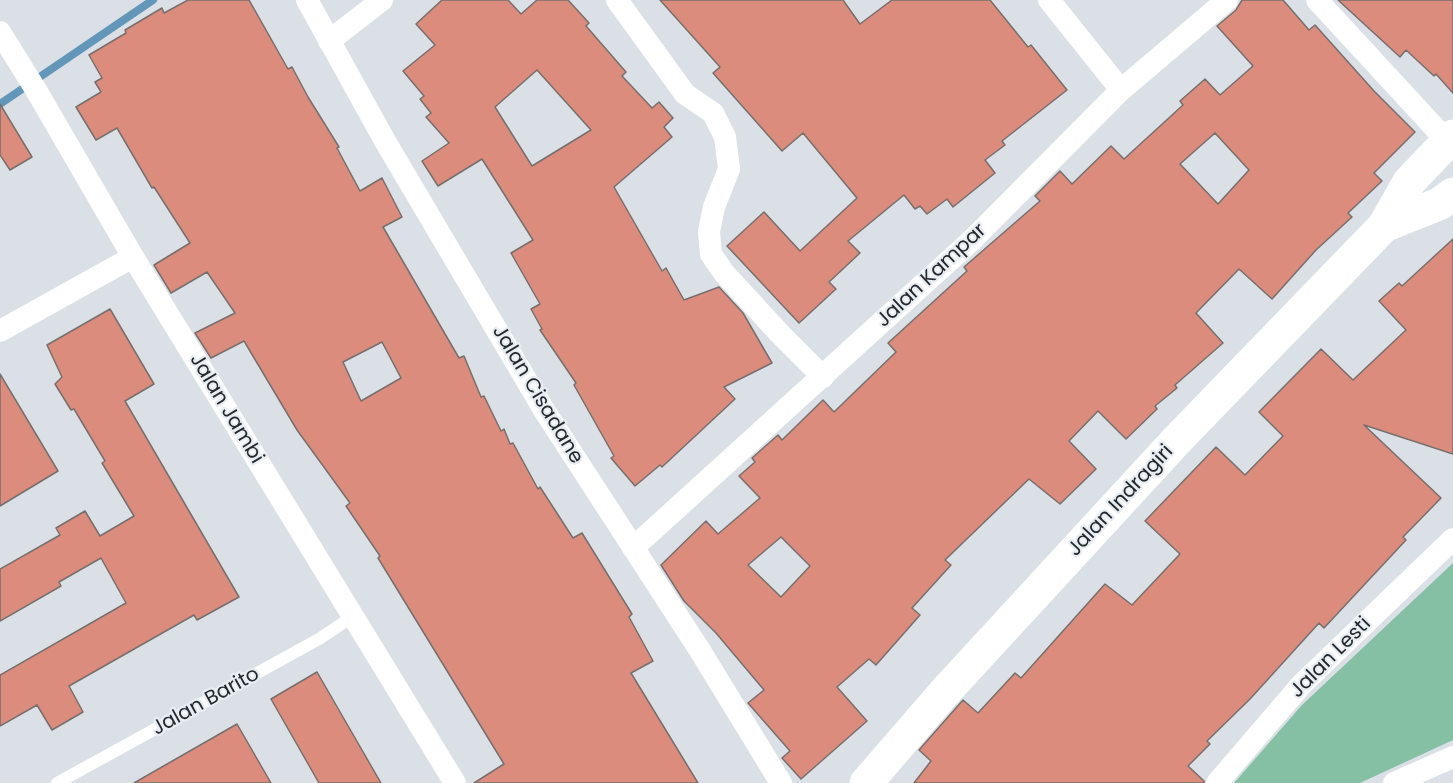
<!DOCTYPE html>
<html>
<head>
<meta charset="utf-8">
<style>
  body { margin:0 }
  canvas { display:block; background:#dae0e6 }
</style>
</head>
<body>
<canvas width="1453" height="783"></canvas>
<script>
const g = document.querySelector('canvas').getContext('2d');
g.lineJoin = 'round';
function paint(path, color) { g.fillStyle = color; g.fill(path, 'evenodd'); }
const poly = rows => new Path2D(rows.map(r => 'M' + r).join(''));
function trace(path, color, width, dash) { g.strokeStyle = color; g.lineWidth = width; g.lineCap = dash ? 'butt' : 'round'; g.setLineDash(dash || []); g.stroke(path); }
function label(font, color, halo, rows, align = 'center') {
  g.font = font + ' Poppins,sans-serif'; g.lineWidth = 4.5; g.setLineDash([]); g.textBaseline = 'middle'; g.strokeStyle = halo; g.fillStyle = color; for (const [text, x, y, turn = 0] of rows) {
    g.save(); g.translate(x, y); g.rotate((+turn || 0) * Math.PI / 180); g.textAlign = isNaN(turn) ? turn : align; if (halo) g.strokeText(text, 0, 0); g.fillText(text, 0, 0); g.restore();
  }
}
paint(poly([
  [1453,563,1453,740,1360,783,1234,783,1302,705]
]), '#85c0a5');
trace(poly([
  [0,104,153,0]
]), '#6397ba', 8);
const building = poly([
  [188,0,249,0,288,69,292,67,308,97,339,147,337,148,360,191,382,178,402,217,383,227,459,358,464,356,481,397,484,396,501,431,504,429,510,444,513,443,538,489,540,487,573,538,582,533,632,614,629,617,653,661,631,673,698,783,474,783,504,764,378,558,380,556,346,506,350,503,297,430,244,341,211,358,195,333,235,313,207,272,171,293,154,265,190,243,154,187,152,188,117,128,96,140,76,107,101,92,95,82,102,78,89,55,126,33,125,30,162,8,164,13,188,0],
  [382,342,401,378,361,401,343,362,382,342],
  [442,0,508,0,521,14,537,0,568,0,589,23,586,26,626,72,622,76,652,108,659,102,673,118,664,127,672,137,614,187,662,271,666,268,684,300,719,287,743,313,772,363,724,387,735,399,662,467,660,465,635,486,611,458,614,456,574,385,576,383,540,330,542,329,531,309,540,304,511,253,533,240,482,159,438,186,422,161,449,143,426,117,431,113,420,99,424,96,403,71,435,45,416,24,442,0],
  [537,70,591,130,532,166,495,107,537,70],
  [660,0,843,0,860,24,892,0,990,0,1028,47,1031,45,1067,90,1002,141,1005,145,985,160,995,173,953,207,947,199,927,214,920,206,915,209,904,195,848,241,860,253,829,282,836,289,799,323,727,246,764,212,800,251,857,198,803,133,782,151,713,73,720,67,660,0],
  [1242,0,1283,0,1309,30,1315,25,1374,91,1415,132,1374,173,1382,181,1348,213,1352,217,1316,250,1272,299,1239,269,1196,313,1223,343,1175,385,1177,388,1155,406,1157,409,1126,439,1098,411,1069,441,1096,469,1060,504,1029,479,945,560,951,565,912,608,920,615,876,665,869,659,837,687,867,721,801,779,782,758,790,751,748,703,764,690,716,633,684,601,661,565,706,521,718,534,760,498,739,476,755,462,752,458,778,435,782,440,823,400,834,412,896,352,888,343,967,271,964,267,1040,201,1035,196,1060,171,1072,184,1111,146,1124,159,1183,105,1180,101,1205,79,1220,95,1253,66,1217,26,1236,10,1242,0],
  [1215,133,1249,170,1218,204,1180,164,1215,133],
  [781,537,810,566,781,597,748,565,781,537],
  [1338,0,1453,0,1453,93,1436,74,1434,76,1406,50,1400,57,1338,0],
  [0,104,32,157,10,170,0,155,0,104],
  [1453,239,1453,454,1364,425,1441,498,1403,537,1406,540,1324,628,1319,623,1250,699,1207,741,1210,744,1188,766,1204,781,1204,783,914,783,931,761,919,750,963,700,978,713,1015,673,1021,678,1105,584,1132,605,1180,554,1145,521,1216,447,1245,475,1283,436,1259,412,1321,349,1353,380,1406,330,1379,301,1399,283,1402,286,1453,239],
  [110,309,154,384,125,401,239,597,197,620,194,615,69,686,83,712,52,730,37,705,0,726,0,675,126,603,101,558,59,582,61,586,0,621,0,569,60,535,56,528,85,511,100,536,134,516,102,463,105,461,74,409,71,410,55,384,62,377,47,345,110,309],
  [0,374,58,471,0,506,0,374],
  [317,672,381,783,319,783,271,699,317,672],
  [237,724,271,783,134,783,237,724]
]);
paint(building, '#db8c7d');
trace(building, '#776f6d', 1.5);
trace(poly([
  [57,783,319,639,352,617]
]), '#fff', 12);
trace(poly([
  [307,0,385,141,544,410,699,649,781,783],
  [617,0,685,94,713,113,725,137,729,169,714,207,709,232,711,254,724,273,782,336,823,377],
  [1049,0,1121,90],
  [1317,0,1447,141],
  [0,32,36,90,133,257,455,783],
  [329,41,382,0],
  [0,331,133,257],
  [633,548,972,240,1121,90,1227,0],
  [1217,783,1302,684,1453,539],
  [1394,783,1453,757]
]), '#fff', 22);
trace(poly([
  [1384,226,1439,204,1453,194],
  [866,783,944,693,1176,441,1384,226,1409,182,1453,136]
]), '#fff', 33);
label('20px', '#25282a', '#e7edf3', [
  ["Jalan Kampar",932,276,-43],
  ["Jalan Cisadane",537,395,59],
  ["Jalan Jambi",226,409,59],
  ["Jalan Indragiri",1121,501,-47],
  ["Jalan Lesti",1331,658,-45],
  ["Jalan Barito",206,702,-29]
]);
</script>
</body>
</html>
